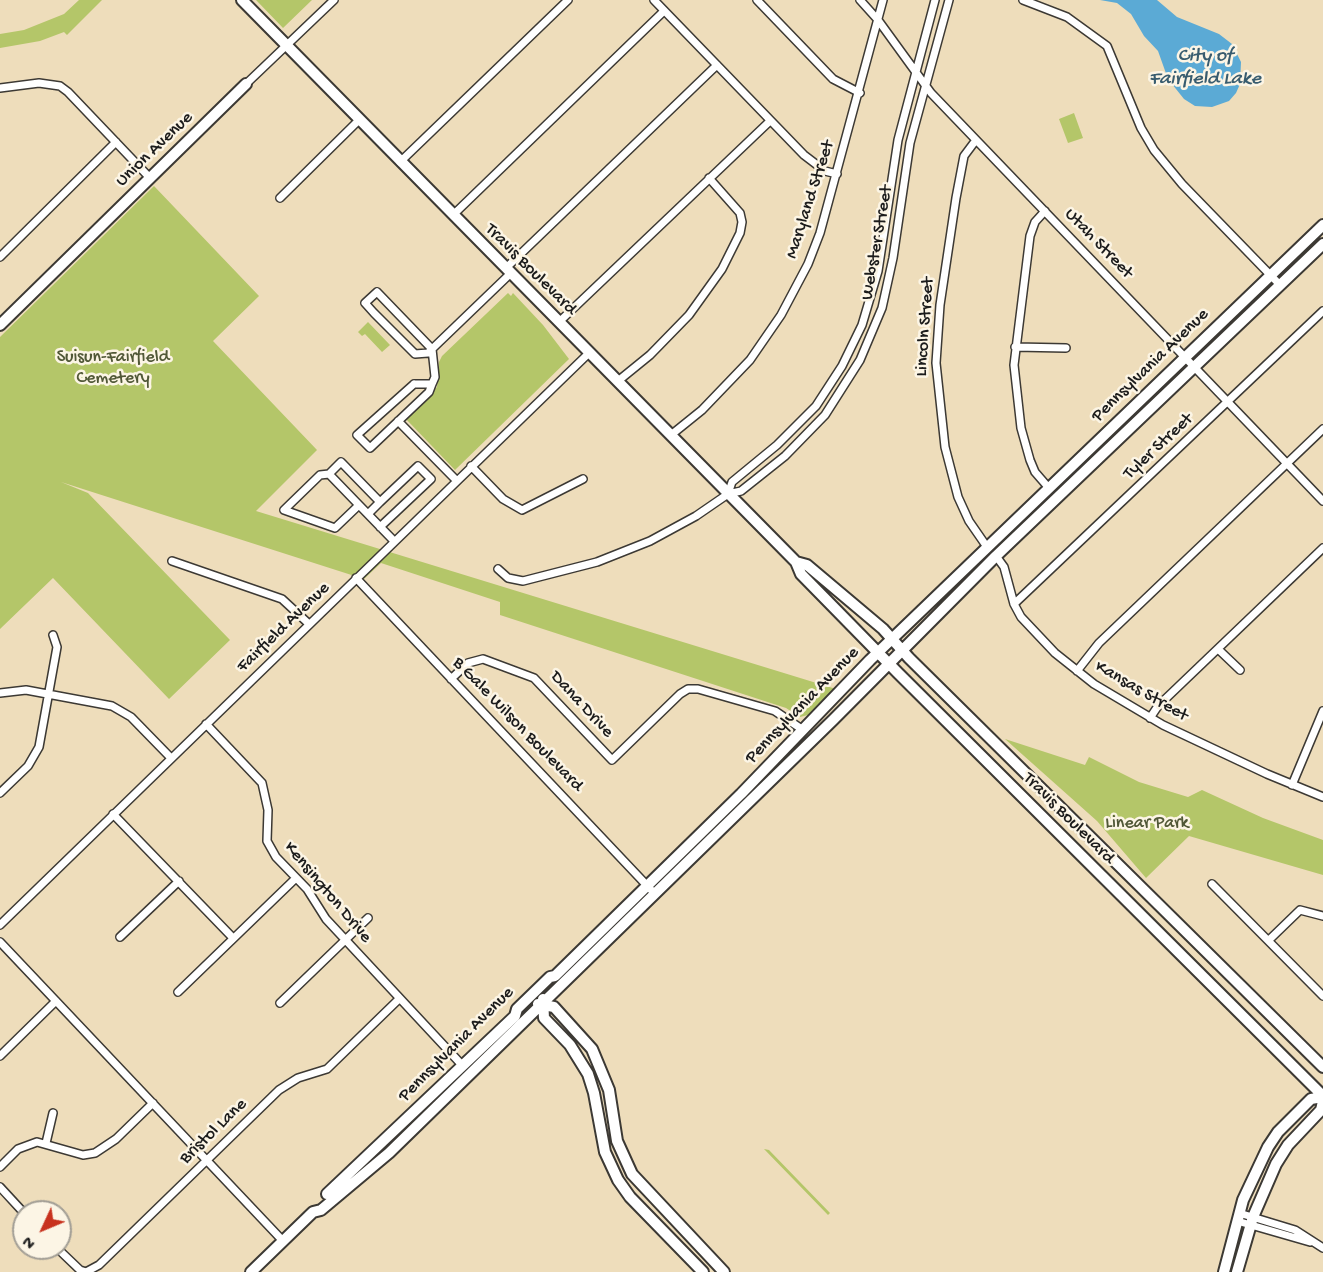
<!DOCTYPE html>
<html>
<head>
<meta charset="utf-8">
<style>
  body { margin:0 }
  #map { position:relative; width:1323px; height:1272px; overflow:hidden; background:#edb; font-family:"Gochi Hand",sans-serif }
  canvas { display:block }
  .north { position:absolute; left:12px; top:1200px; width:60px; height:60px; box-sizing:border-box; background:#fcf5e5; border:2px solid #a29e95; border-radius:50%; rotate:226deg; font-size:16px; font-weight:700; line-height:24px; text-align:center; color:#1c1c1c }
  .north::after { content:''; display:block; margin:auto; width:21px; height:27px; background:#c8321e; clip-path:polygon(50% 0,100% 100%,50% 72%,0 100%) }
</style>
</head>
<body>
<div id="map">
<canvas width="1323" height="1272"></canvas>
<div class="north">N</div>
</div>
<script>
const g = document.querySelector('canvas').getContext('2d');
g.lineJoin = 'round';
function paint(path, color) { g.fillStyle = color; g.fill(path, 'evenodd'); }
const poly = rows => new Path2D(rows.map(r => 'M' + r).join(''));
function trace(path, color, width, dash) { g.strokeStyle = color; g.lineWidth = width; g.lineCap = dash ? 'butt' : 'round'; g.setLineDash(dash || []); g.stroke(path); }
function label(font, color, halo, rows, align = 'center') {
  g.font = font + ' "Gochi Hand",sans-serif'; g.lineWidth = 5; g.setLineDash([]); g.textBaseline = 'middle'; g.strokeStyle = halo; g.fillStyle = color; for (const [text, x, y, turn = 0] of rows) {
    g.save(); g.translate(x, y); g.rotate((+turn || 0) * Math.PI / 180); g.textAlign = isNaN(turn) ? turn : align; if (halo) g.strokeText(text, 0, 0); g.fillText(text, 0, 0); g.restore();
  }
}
paint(poly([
  [79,0,102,0,67,35,64,32,40,41,0,48,0,34,24,30,64,14],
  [256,0,312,0,283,28],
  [1074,113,1083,138,1068,143,1059,119],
  [154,186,259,296,213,341,317,450,256,511,836,689,808,715,800,717,786,708,500,615,500,602,381,563,364,579,61,482,88,493,230,640,169,699,53,578,0,629,0,337],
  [508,293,511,296,513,293,543,325,569,359,455,470,405,418,437,387,439,362,442,356],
  [368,322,390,345,382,352,365,334,362,336,358,332],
  [1005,739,1085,765,1089,757,1139,782,1188,797,1202,790,1263,818,1323,840,1323,875,1189,836,1146,878,1097,821],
  [764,1149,769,1150,830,1213,828,1215]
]), '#b4c669');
paint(poly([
  [1100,0,1157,0,1177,17,1219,34,1232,44,1241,62,1240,84,1236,93,1229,101,1212,107,1195,106,1184,99,1168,79,1158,51,1144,36,1131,14,1117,3]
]), '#5baad5');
const street = poly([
  [654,0,804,155,825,171,837,174],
  [757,0,833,79,860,93],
  [860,0,878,20,931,93,1323,501],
  [1023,0,1067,17,1107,46,1141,128,1154,150,1182,184,1280,285],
  [246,84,334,0],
  [0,88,39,83,60,86,68,92,150,178],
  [976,140,964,156,956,198,940,305,936,363,945,447,958,497,969,521,987,547],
  [400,162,568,0],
  [280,198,359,120],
  [1045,211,1035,222,1030,236,1014,365,1021,428,1030,460,1035,472,1048,487],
  [453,215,664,11],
  [0,257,116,142],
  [506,268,717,65],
  [377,292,432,349,428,353,415,354,374,313,365,303,377,292],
  [559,322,770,121],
  [1015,347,1066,348],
  [618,381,650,355,689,315,722,269,740,233,742,222,740,213,709,178],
  [414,384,432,384,429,392,370,448,357,435,414,384],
  [432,384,435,377,432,349,511,273],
  [398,421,457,481],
  [671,435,702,410,750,360,781,315,808,264,820,233,883,0],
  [471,466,503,499,522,510,583,479],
  [329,474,359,505],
  [728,494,732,482,777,445,816,406,842,366,862,325,878,271,898,140,935,0],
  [380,502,418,466,431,479,380,527],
  [368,514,380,502,341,462,329,474,320,475,284,510,335,528,359,505,394,541],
  [996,556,1004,567,1014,604,1021,617,1055,653,1094,684,1163,725,1267,774,1323,797],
  [172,561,282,599,309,624],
  [498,569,508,578,523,581,597,562,650,541,696,516,728,494,741,491,785,456,825,415,860,360,882,308,893,258,910,143,949,0],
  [356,578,655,894],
  [1014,604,1323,311],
  [1218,649,1240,670],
  [1077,671,1099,643,1323,429],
  [451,679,468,663,483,659,534,678,612,760,680,694,688,689,698,689,775,711,803,730],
  [0,693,26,690,112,706,131,717,171,758],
  [1150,718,1158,706,1323,548],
  [206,724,262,783,268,810,267,841,276,857,307,889,326,919,462,1065],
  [1292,785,1323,711],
  [0,793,28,766,39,747,57,647,53,635],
  [113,814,233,938],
  [1212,884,1323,996],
  [0,925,589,353],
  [120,937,179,881],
  [1269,940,1300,910,1323,916],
  [0,942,283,1241],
  [178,992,296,878],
  [280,1003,368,918],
  [0,1056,56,1001],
  [46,1143,53,1113],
  [0,1167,18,1149,37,1142,83,1155,95,1153,116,1139,153,1103],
  [0,1187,24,1213],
  [1239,1213,1295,1230,1323,1248],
  [1237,1221,1310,1242],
  [57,1248,80,1270,86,1272,99,1265,279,1090,298,1078,327,1069,399,999]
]);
const secondary = poly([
  [242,0,796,562,801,574,898,673,1323,1096],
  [0,325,246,84],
  [796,562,807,565,883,629,909,658,1323,1067],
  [543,999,544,1018,570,1045,588,1074,594,1093,605,1152,618,1180,630,1197,703,1272],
  [538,1004,554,1007,592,1049,609,1090,617,1141,632,1174,724,1272],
  [327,1194,515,1016,517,1009,550,977,555,976,741,794,870,660,1323,225],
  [251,1272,313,1212,321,1210,389,1153,833,720,996,556,1323,244],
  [1224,1272,1243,1200,1268,1147,1278,1132,1311,1099,1323,1097],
  [1237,1272,1253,1217,1276,1164,1288,1145,1321,1110,1323,1101]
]);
trace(street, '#3c3934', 10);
trace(secondary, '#3c3934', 14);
trace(street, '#fff', 7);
trace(secondary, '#fff', 10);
label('18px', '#1c1c1c', '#fcf5e5', [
  ["Union Avenue",155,150,-44],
  ["Maryland Street",811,200,-72],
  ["Webster Street",878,243,-80],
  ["Utah Street",1098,244,46],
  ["Travis Boulevard",530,270,45],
  ["Lincoln Street",926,327,-86],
  ["Pennsylvania Avenue",1151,366,-44],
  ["Tyler Street",1159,447,-43],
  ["Fairfield Avenue",284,628,-44],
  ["Kansas Street",1141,692,30],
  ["Dana Drive",581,705,47],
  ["Pennsylvania Avenue",803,706,-46],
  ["B Gale Wilson Boulevard",517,725,46],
  ["Travis Boulevard",1068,819,45],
  ["Kensington Drive",327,893,50],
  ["Pennsylvania Avenue",457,1045,-45],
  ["Bristol Lane",214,1132,-44]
]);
label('18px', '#515837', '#fcf5e5', [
  ["Suisun-Fairfield",113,358],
  ["Cemetery",113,379],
  ["Linear Park",1147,824]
]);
label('italic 20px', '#385c6f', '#fcf5e5', [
  ["City of",1205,57],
  ["Fairfield Lake",1205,80]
]);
</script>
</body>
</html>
